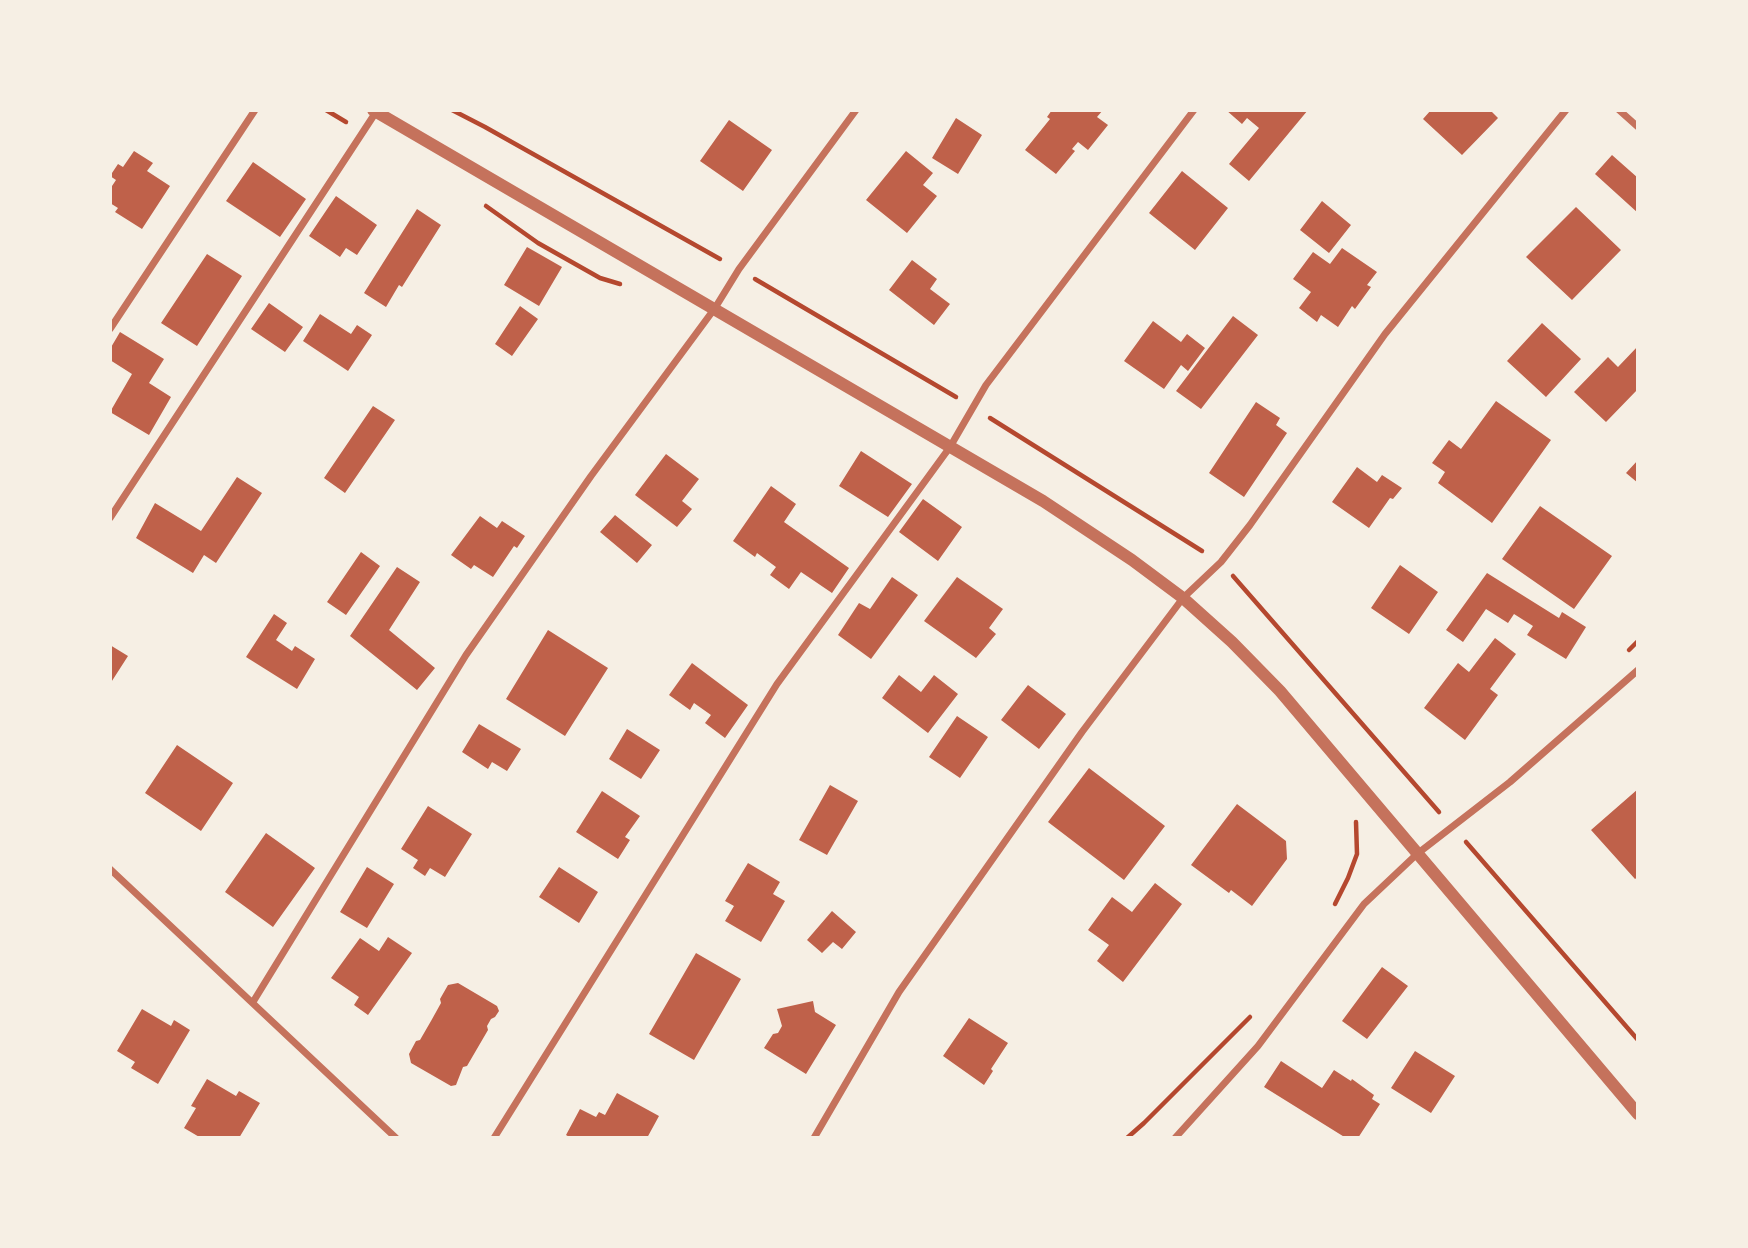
<!DOCTYPE html>
<html>
<head>
<meta charset="utf-8">
<style>
  body { margin:0 }
  #map { position:relative; width:1748px; height:1248px; overflow:hidden; background:#f6efe4; font-family:"Asap Condensed",sans-serif }
  canvas { display:block }
  .frame { position:absolute; inset:0; border:112px solid #f6efe4; pointer-events:none }
</style>
</head>
<body>
<div id="map">
<canvas width="1748" height="1248"></canvas>
<div class="frame"></div>
</div>
<script>
const g = document.querySelector('canvas').getContext('2d');
g.lineJoin = 'round';
function paint(path, color) { g.fillStyle = color; g.fill(path, 'evenodd'); }
const poly = rows => new Path2D(rows.map(r => 'M' + r).join(''));
function trace(path, color, width, dash) { g.strokeStyle = color; g.lineWidth = width; g.lineCap = dash ? 'butt' : 'round'; g.setLineDash(dash || []); g.stroke(path); }
paint(poly([
  [1052,110,1103,110,1097,117,1108,125,1088,150,1078,142,1072,149,1075,151,1056,174,1025,150,1050,119,1047,117],
  [1226,110,1308,110,1249,181,1229,164,1259,128,1247,118,1242,124],
  [1431,110,1490,110,1498,118,1462,155,1423,119],
  [956,118,982,135,958,174,932,158],
  [729,120,772,150,743,191,700,161],
  [134,151,153,163,147,171,170,186,142,229,115,212,118,208,110,203,110,189,116,180,110,176,118,164,123,167],
  [906,151,933,173,923,185,937,196,907,233,866,200],
  [1612,155,1638,178,1638,213,1595,174],
  [253,162,306,199,280,237,226,201],
  [1182,171,1228,208,1195,250,1149,213],
  [336,196,377,225,357,255,346,248,340,257,309,236],
  [1322,201,1351,225,1329,253,1300,230],
  [1576,207,1621,250,1572,300,1526,257],
  [417,209,441,225,402,287,399,285,386,307,364,293],
  [527,247,562,267,539,306,504,285],
  [1342,248,1377,272,1367,285,1371,287,1355,309,1352,306,1338,327,1321,315,1317,322,1299,308,1311,292,1293,279,1313,252,1330,264],
  [207,254,242,276,197,346,161,323],
  [912,260,937,279,930,289,950,304,934,325,889,290],
  [269,303,303,327,285,352,251,329],
  [520,306,538,319,512,356,495,344],
  [320,314,351,334,357,325,372,335,348,371,303,341],
  [1233,316,1258,335,1201,409,1176,391],
  [1153,321,1181,342,1187,334,1205,348,1188,371,1181,365,1164,389,1124,361],
  [1542,323,1581,359,1546,397,1507,361],
  [120,332,164,359,149,383,171,397,149,435,110,412,132,374,110,360,110,349],
  [1638,346,1638,389,1606,422,1574,392,1608,357,1618,367],
  [1496,401,1551,440,1492,523,1438,483,1445,472,1432,463,1449,440,1461,449],
  [1256,402,1280,418,1276,425,1287,433,1244,497,1209,473],
  [373,406,395,420,345,493,324,478],
  [861,451,912,484,888,517,839,486],
  [666,454,699,479,682,501,692,509,677,527,635,495],
  [1638,460,1638,483,1626,473],
  [1357,467,1377,482,1382,475,1402,488,1393,499,1390,498,1369,528,1332,502],
  [237,477,262,493,216,563,204,555,193,573,136,538,155,503,201,531],
  [771,486,796,504,784,522,849,568,832,593,801,572,789,589,770,575,776,567,757,553,755,557,733,541],
  [923,499,962,527,938,561,899,532],
  [1540,506,1612,556,1574,609,1502,559],
  [615,515,652,545,637,563,600,532],
  [480,516,497,528,502,521,525,536,517,548,514,546,493,577,474,565,471,569,451,555],
  [361,552,380,566,346,615,327,602],
  [1400,565,1438,592,1409,634,1371,608],
  [397,567,420,582,389,630,435,668,417,690,350,636],
  [1487,573,1559,618,1562,612,1586,627,1566,659,1527,635,1533,626,1514,614,1508,623,1486,609,1463,642,1446,630],
  [892,577,918,595,871,659,838,635,859,603,870,609],
  [957,577,1003,609,989,628,996,634,976,658,924,621],
  [274,614,287,623,276,640,292,651,295,646,315,659,297,689,246,657],
  [548,630,608,668,565,736,506,699],
  [1495,638,1516,654,1490,689,1498,695,1465,740,1424,708,1458,663,1469,672],
  [110,645,128,656,110,684],
  [692,663,748,705,725,738,705,723,711,715,694,703,690,710,669,695],
  [899,675,921,692,934,675,958,694,928,733,882,698],
  [1028,685,1066,714,1039,749,1001,720],
  [957,716,988,737,960,778,929,757],
  [479,724,521,749,507,771,492,762,488,769,462,752],
  [627,729,660,750,641,779,609,759],
  [177,745,233,783,201,831,145,793],
  [1089,768,1165,826,1124,880,1048,822],
  [830,785,858,801,827,855,799,840],
  [1638,789,1638,877,1635,879,1591,830],
  [602,791,640,816,625,837,630,840,618,859,576,832],
  [1237,804,1286,841,1287,859,1252,906,1231,890,1229,893,1191,865],
  [428,806,472,834,445,877,430,868,425,876,413,868,418,860,401,849],
  [266,833,315,868,273,927,225,892],
  [748,863,780,882,773,894,785,901,761,942,725,921,734,906,725,901],
  [367,867,394,884,367,928,340,912],
  [559,867,598,892,579,923,539,897],
  [1155,883,1182,904,1123,982,1097,961,1109,945,1088,930,1112,897,1132,912],
  [832,911,856,932,842,949,833,942,822,953,807,940],
  [388,937,412,953,368,1015,354,1005,359,997,331,978,360,938,379,951],
  [696,953,741,979,694,1060,649,1034],
  [1382,967,1408,986,1367,1039,1342,1021],
  [458,983,497,1006,499,1011,495,1017,491,1019,487,1026,488,1030,467,1066,463,1067,456,1085,451,1086,411,1063,409,1054,416,1041,420,1040,431,1021,441,1003,440,999,448,985],
  [813,1001,815,1012,836,1025,806,1074,764,1048,773,1034,778,1033,782,1026,777,1009],
  [142,1009,171,1026,174,1020,190,1030,158,1084,131,1068,135,1062,117,1051],
  [969,1018,1008,1043,991,1069,993,1071,984,1085,943,1056],
  [1415,1051,1455,1076,1431,1113,1391,1088],
  [1281,1061,1322,1088,1334,1070,1351,1081,1352,1079,1374,1095,1372,1099,1380,1104,1358,1138,1346,1138,1264,1087],
  [207,1079,236,1096,239,1091,260,1103,239,1138,212,1138,210,1136,209,1138,201,1138,184,1128,196,1108,191,1106],
  [617,1093,659,1116,647,1138,571,1138,566,1135,580,1109,596,1117,599,1112,605,1115]
]), '#bf614a');
trace(poly([
  [326,110,346,122],
  [452,110,485,127,720,259],
  [486,206,538,243,600,278,620,284],
  [755,279,956,397],
  [990,418,1202,551],
  [1233,576,1439,812],
  [1629,650,1638,641],
  [1466,842,1638,1040],
  [1335,904,1348,878,1357,854,1356,822],
  [1127,1138,1144,1123,1250,1017]
]), '#b5482f', 4.5);
trace(poly([
  [1619,110,1638,127],
  [110,329,255,110],
  [110,518,376,112],
  [110,869,396,1138],
  [253,1002,466,655,591,476,715,308,739,269,856,110],
  [494,1138,777,684,950,447,986,385,1194,110],
  [814,1138,899,992,1082,732,1183,598,1221,562,1250,525,1385,334,1566,110],
  [1175,1138,1258,1046,1364,904,1417,854,1510,782,1638,670]
]), '#c5725c', 7);
trace(poly([
  [373,110,1043,501,1132,560,1183,598,1232,642,1280,691,1638,1114]
]), '#c5725c', 12);
</script>
</body>
</html>
